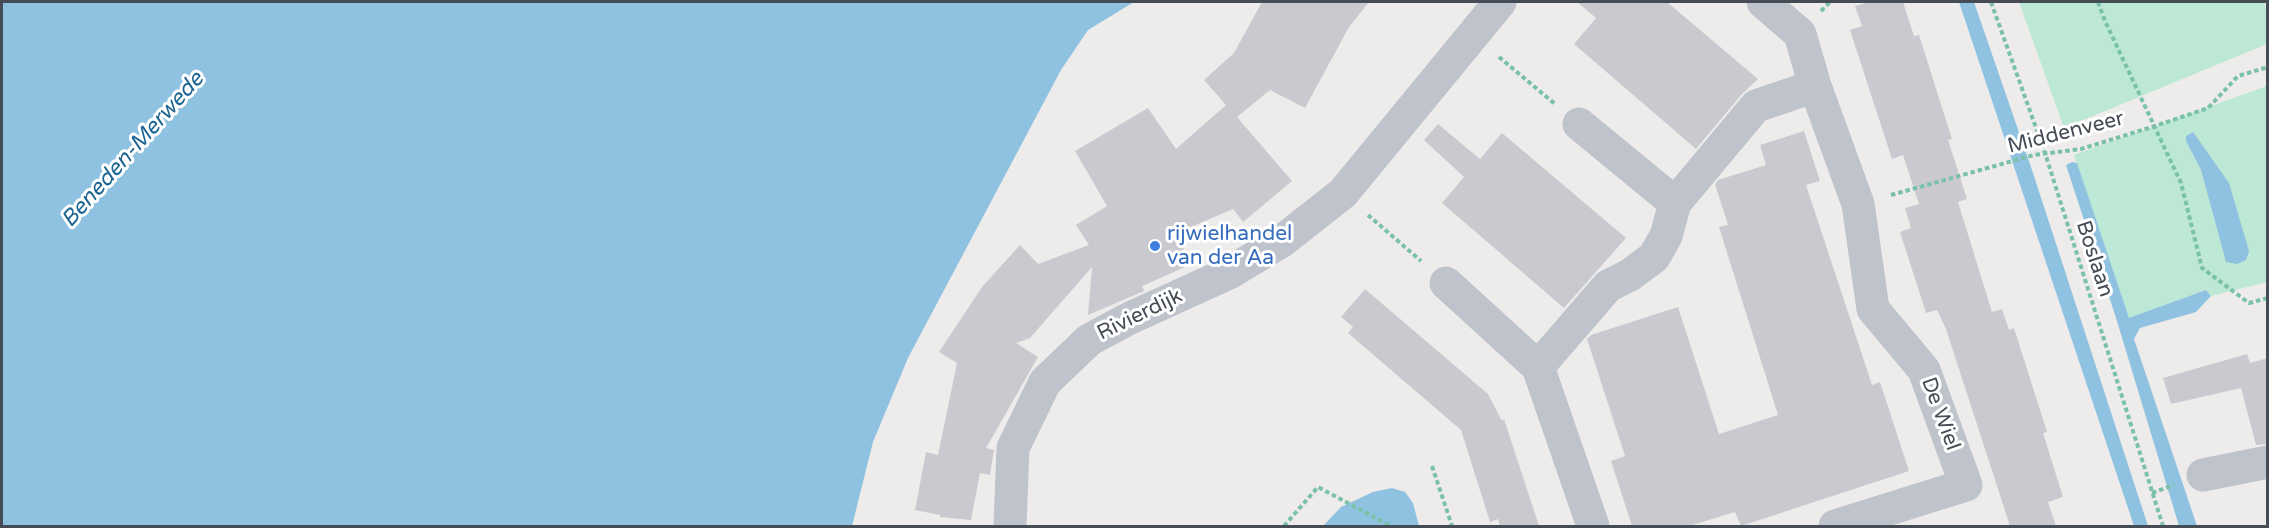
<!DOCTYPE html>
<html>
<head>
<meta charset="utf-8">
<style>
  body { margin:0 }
  #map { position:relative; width:2269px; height:528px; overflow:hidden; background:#eeeceb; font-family:"Varela Round",sans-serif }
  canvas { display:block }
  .frame { position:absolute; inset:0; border:3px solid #464c56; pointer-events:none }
</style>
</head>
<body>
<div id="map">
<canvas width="2269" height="528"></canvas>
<div class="frame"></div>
</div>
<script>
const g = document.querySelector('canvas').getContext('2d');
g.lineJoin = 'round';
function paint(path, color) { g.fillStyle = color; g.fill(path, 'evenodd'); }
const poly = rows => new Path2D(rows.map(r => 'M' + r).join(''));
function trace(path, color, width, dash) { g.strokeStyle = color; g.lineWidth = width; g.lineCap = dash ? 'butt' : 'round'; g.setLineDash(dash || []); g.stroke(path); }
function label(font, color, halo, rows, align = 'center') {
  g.font = font + ' "Varela Round",sans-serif'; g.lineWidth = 6; g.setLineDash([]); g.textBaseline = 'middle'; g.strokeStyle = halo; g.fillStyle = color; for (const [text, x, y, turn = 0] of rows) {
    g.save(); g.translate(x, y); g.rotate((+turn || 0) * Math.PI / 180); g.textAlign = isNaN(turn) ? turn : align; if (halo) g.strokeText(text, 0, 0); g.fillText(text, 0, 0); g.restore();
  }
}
paint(poly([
  [2019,2,2264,2,2267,12,2267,44,2064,128],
  [2267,86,2267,282,2211,296,2206,290,2129,319,2074,155],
  [2193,132,2194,133,2226,262,2201,170,2186,141,2186,136]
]), '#bde8d5');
paint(poly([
  [2,2,1134,2,1088,30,1061,70,908,358,873,442,852,526,2,526],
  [1959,2,1974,2,2032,170,2148,526,2134,526],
  [2193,132,2229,183,2249,251,2246,260,2237,264,2226,262,2201,170,2186,141,2186,136],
  [2072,162,2077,163,2129,318,2206,290,2211,296,2196,312,2140,328,2134,339,2197,526,2179,526,2116,318,2066,165],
  [1392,488,1405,492,1413,503,1419,526,1323,526,1341,507,1373,492]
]), '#8fc1e0');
paint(poly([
  [1262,2,1369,2,1349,27,1305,108,1270,90,1237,117,1292,181,1243,222,1233,209,1177,233,1190,265,1142,286,1144,291,1088,315,1092,267,1030,338,1016,343,1038,357,986,448,994,450,990,475,980,473,971,520,940,517,940,515,915,510,926,452,938,455,957,363,939,352,982,287,1020,245,1038,264,1089,245,1076,225,1107,206,1075,151,1148,108,1176,149,1226,105,1204,80,1234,53],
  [1577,2,1667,2,1758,79,1742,94,1696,149,1574,44,1596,18],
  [1869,2,1903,2,1914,36,1919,35,1952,139,1948,140,1967,199,1958,202,1992,312,2002,309,2009,330,2014,328,2047,432,2043,433,2063,497,2048,502,2056,526,2010,526,1946,329,1937,310,1926,313,1900,232,1911,228,1905,208,1919,204,1903,155,1892,159,1850,30,1862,26,1855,6],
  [1438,124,1480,159,1502,133,1626,238,1564,308,1442,203,1464,177,1424,140],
  [1804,131,1820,181,1806,185,1872,385,1880,382,1909,471,1741,526,1735,512,1689,526,1632,526,1611,461,1625,456,1587,339,1591,335,1678,307,1719,434,1778,415,1719,227,1728,225,1715,184,1718,180,1766,165,1760,145],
  [1365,289,1488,394,1502,421,1504,419,1539,526,1500,526,1498,519,1490,522,1461,430,1348,333,1353,327,1341,317],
  [2247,354,2250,363,2268,358,2268,444,2256,445,2241,388,2171,404,2163,378]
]), '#c9c9cf');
trace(poly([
  [1991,2,2045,153,2163,526],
  [2098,2,2105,21,2181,183,2202,268,2249,303,2268,298],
  [1821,11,1830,2],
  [1499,57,1555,104],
  [1891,195,2034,155,2081,149,2155,126,2208,108,2238,76,2268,67],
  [1368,215,1421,261],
  [1432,466,1452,526],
  [2152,493,2174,485],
  [1284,526,1318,487,1391,526]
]), '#7ac1aa', 4, [4.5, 3]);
trace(poly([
  [1763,2,1800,34,1815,86],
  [1579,124,1675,203],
  [1446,283,1538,367],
  [2203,475,2268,462],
  [1010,526,1013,448,1045,382,1089,340,1128,319,1229,273,1282,241,1343,193,1500,2],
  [1593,526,1538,367,1608,286,1630,275,1654,257,1666,236,1675,203,1756,106,1815,86,1858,204,1873,309,1924,370,1966,485,1835,526]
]), '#bec3cc', 33);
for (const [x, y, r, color] of [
  [1155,246,6,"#3f7fe0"]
]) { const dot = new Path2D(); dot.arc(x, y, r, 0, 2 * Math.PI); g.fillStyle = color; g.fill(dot); trace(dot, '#fff', 2); }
label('21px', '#464c56', '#fff', [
  ["Middenveer",2066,133,-14],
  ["Boslaan",2094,259,72],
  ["Rivierdijk",1140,315,-26],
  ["De Wiel",1940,414,70]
]);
label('21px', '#366cbe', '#fff', [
  ["rijwielhandel",1167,234],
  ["van der Aa",1167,258]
], 'left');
label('italic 22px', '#1c6592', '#fff', [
  ["Beneden-Merwede",133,150,-48]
]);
</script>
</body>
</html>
